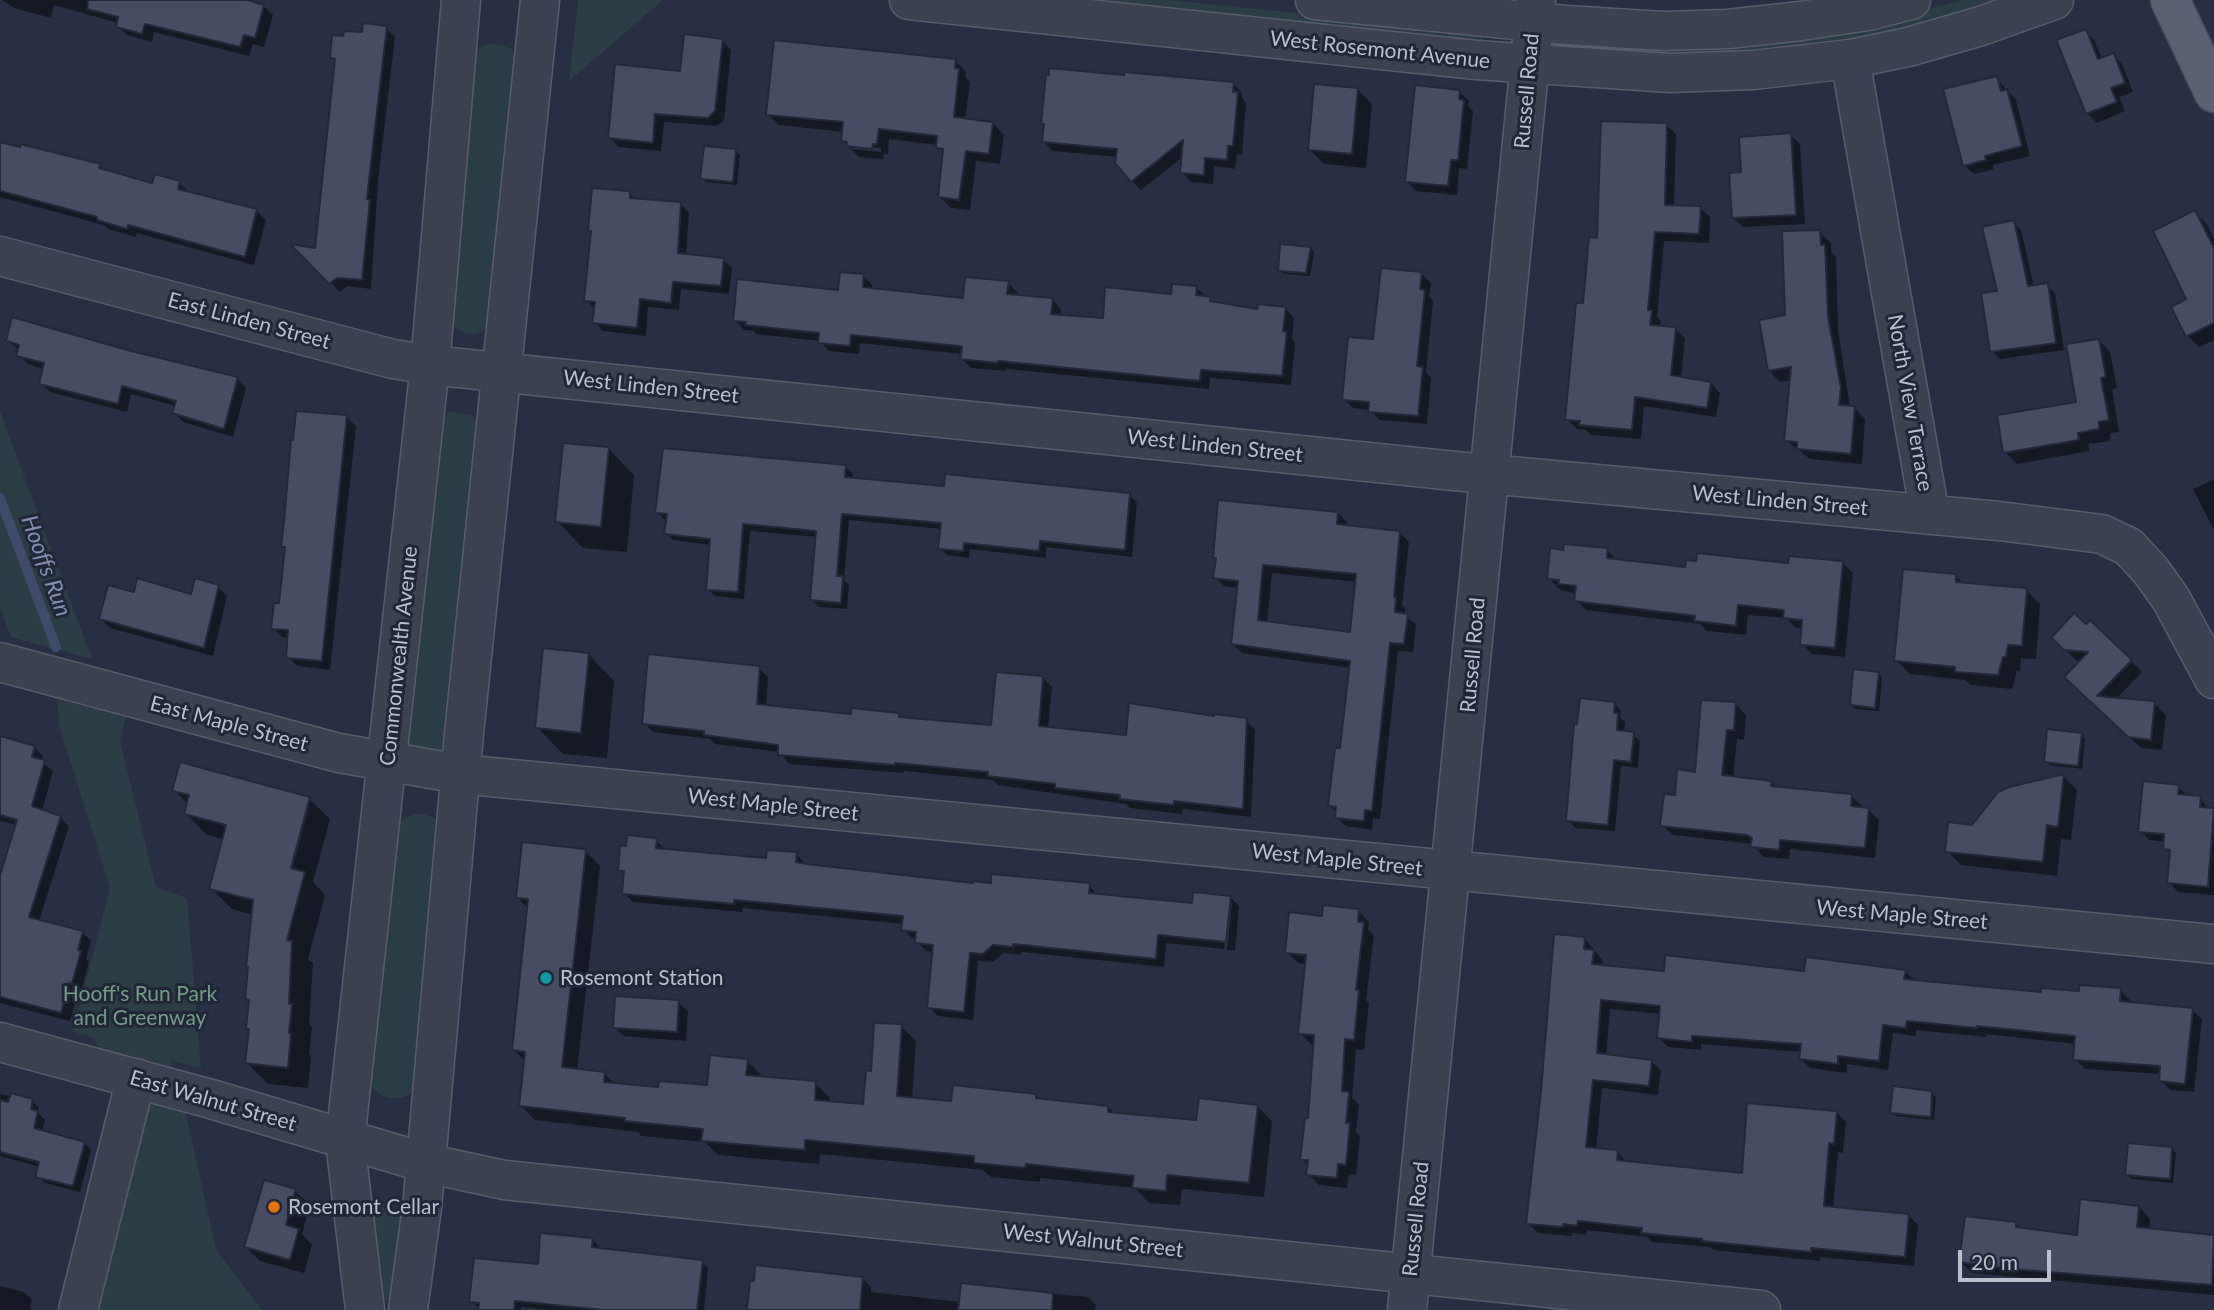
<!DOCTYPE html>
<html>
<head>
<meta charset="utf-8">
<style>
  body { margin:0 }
  #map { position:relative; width:2214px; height:1310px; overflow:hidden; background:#282f44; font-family:Lato,sans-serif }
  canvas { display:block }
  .scale { position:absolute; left:1958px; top:1250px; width:93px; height:32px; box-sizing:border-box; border:4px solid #babecd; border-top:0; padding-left:9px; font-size:21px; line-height:24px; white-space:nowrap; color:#babecd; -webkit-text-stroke:5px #212739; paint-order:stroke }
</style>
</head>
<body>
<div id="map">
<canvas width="2214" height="1310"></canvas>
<div class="scale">20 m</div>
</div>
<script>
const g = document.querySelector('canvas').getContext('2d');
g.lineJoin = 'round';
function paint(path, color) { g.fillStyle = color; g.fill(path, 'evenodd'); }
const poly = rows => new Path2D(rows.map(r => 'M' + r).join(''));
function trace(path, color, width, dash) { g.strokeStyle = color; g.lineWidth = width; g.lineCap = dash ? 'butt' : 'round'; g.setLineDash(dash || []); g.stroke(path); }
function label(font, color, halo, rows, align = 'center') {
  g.font = font + ' Lato,sans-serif'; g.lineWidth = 6; g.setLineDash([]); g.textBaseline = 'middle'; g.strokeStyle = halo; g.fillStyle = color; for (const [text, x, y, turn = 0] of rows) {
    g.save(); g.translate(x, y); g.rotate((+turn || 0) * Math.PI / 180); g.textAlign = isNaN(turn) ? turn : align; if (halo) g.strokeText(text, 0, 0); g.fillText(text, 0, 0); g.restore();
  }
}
paint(poly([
  [578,0,663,0,569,81],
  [1030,0,1167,0,1478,31,1483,35,1483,41,1482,43],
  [1964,0,2024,0,1933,29,1729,60,1570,47,1571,41,1881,21],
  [491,43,502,45,512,49,518,58,493,323,486,330,476,334,467,334,449,324,473,56,481,47],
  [0,411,92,659,11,637,0,608],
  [451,412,471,415,480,420,448,753,405,745,444,414],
  [57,699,126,717,120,741,156,887,187,898,201,1068,171,1060,185,1109,216,1250,262,1310,95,1310,146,1113,92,1037,73,1032,110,888,59,725],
  [416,814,426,814,435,819,441,830,417,1086,410,1094,402,1098,390,1098,381,1095,372,1087,368,1078,397,825,405,818],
  [385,1208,399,1211,403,1218,394,1298,386,1300,377,1298,372,1214]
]), '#2b3d45');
paint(poly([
  [2,0,240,0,263,6,273,15,264,47,253,44,249,56,154,32,152,42,127,35,118,26,118,23,54,5,51,18,14,8],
  [386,28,395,37,378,181,371,289,347,286,340,292,295,247,317,250,337,63,331,58,364,34],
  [2085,31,2094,40,2102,59,2113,55,2122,64,2133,92,2119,97,2125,111,2097,123,2087,113],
  [722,40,731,50,724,121,717,126,664,122,661,151,619,147,610,138,681,73],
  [955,60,966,72,965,77,970,82,965,120,993,123,1004,135,1000,164,976,161,970,210,951,208,940,197,944,154,938,145,889,139,888,154,884,154,883,159,859,157,843,141,844,132,779,125,768,114],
  [852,145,881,148,881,152,852,149],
  [1996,78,2016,100,2030,156,1993,165,1994,169,1974,174,1964,165],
  [1233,83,1242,93,1242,98,1246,103,1242,155,1237,154,1235,169,1214,166,1213,184,1191,182,1182,172,1184,156,1141,190,1132,181,1118,157,1053,151,1044,142,1045,126,1043,124],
  [1358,90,1372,104,1366,168,1324,164,1310,150],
  [1460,92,1469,101,1468,106,1473,111,1467,169,1459,168,1457,195,1416,191,1407,182],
  [1666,125,1676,134,1674,207,1700,208,1710,217,1709,243,1664,241,1657,317,1661,321,1660,327,1675,329,1685,338,1681,378,1711,383,1720,393,1716,417,1644,406,1641,439,1591,435,1586,430,1577,429,1567,419,1585,305,1599,239],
  [1790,135,1800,144,1805,224,1743,227,1733,218],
  [0,144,100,165,107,172,154,185,179,183,189,192,256,210,266,220,254,265,137,233,136,237,108,229,104,225,0,197],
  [736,151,740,155,737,185,706,182,702,178],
  [629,193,637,201,681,204,689,213,686,256,723,260,732,268,729,294,681,289,679,310,648,307,646,336,603,331,594,322,595,309,586,300,593,233,590,230],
  [2195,212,2206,223,2214,239,2214,340,2199,347,2188,336],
  [2013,222,2021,230,2034,287,2047,285,2055,293,2064,350,2000,359,1992,351,1999,292],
  [1819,232,1831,243,1831,252,1836,257,1838,330,1850,407,1854,408,1865,419,1862,464,1810,459,1786,440,1791,380,1780,382,1769,371,1787,317],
  [1310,248,1314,252,1310,276,1284,274,1280,270],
  [1421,274,1431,283,1429,297,1433,301,1426,372,1431,378,1427,424,1379,420,1370,410,1353,408,1344,399,1375,340],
  [863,276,872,285,872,290,964,300,1008,283,1017,292,1017,296,1052,299,1061,309,1061,316,1104,320,1196,288,1215,303,1258,311,1285,308,1294,318,1292,339,1295,343,1291,385,1210,378,1209,389,1006,369,1006,371,971,368,962,359,963,354,860,343,859,354,829,351,820,341,756,334,754,331,744,330,735,320,840,292],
  [2099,340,2110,352,2117,388,2112,389,2119,432,2110,433,2110,441,2088,444,2090,451,2017,464,2005,452,2078,404],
  [8,341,237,379,246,388,233,437,183,422,174,413,176,406,131,394,127,412,50,392,41,383,44,369,28,364,18,355,20,351],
  [346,417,356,426,330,670,297,666,288,657,289,638,282,637,273,628,281,605,286,549,283,546],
  [608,448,634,475,627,552,583,548,557,521],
  [845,466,853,474,852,479,946,488,1129,495,1137,502,1132,557,1046,547,1046,558,970,549,969,558,947,555,940,548,942,529,849,520,844,580,849,585,847,609,819,607,812,600,818,537,750,531,744,599,715,596,707,589,711,545,673,540,666,533,668,520,664,519,657,512],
  [2214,479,2214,530,2193,489],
  [1338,513,1347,522,1346,527,1400,533,1409,542,1402,606,1405,608,1404,615,1416,624,1413,652,1398,651,1380,819,1373,818,1372,830,1346,826,1336,817,1337,812,1330,806,1342,750,1351,668,1242,653,1233,644,1239,588,1224,586,1215,577,1217,560,1214,557],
  [1272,573,1357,582,1351,634,1267,623],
  [1607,550,1618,561,1687,569,1842,562,1853,573,1845,657,1812,654,1802,644,1803,629,1796,628,1786,618,1748,615,1746,635,1707,631,1700,624,1586,610,1576,600,1576,594,1559,589,1549,578],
  [1956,576,1964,584,2026,590,2040,604,2036,659,2021,658,2020,671,2017,670,2012,689,1971,685,1965,680,1910,674,1896,660],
  [218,587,227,596,213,656,110,628,101,619,135,594,192,596],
  [2090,622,2142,672,2116,699,2154,703,2166,715,2162,750,2141,748,2078,688,2082,661,2077,661,2053,638,2086,627],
  [588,654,614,681,607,758,563,754,537,727],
  [759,668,768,677,766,707,852,716,899,714,903,719,993,727,1043,678,1052,687,1048,728,1127,737,1216,718,1246,720,1255,730,1251,817,1183,809,1182,814,1130,808,1126,804,998,785,993,780,904,771,904,773,789,764,780,752,715,744,710,739,653,732,644,723],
  [1878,673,1882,677,1879,711,1856,709,1851,705],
  [1614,703,1621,711,1620,718,1625,722,1624,733,1633,734,1640,741,1638,768,1621,766,1615,831,1575,828,1568,820],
  [1735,704,1746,715,1744,740,1737,739,1733,778,1771,782,1776,788,1851,796,1862,806,1861,809,1868,810,1879,820,1875,858,1790,849,1789,859,1763,857,1753,844,1673,835,1662,825,1676,797,1697,774],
  [2081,734,2085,739,2082,769,2050,765,2045,761],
  [0,738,34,747,43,756,41,761,53,771,42,811,60,818,69,826,39,921,82,932,91,941,86,959,89,961,81,992,78,991,70,1021,0,1003,0,881,17,825,0,821],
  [2063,776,2077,790,2071,840,2061,839,2057,876,1961,865,1947,851,1973,826],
  [2178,787,2188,796,2200,798,2209,810,2214,810,2214,895,2178,892,2169,882,2171,855,2165,848,2165,842,2149,840,2140,831],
  [174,790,309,799,330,819,313,882,325,895,308,959,313,963,309,1024,312,1027,309,1054,311,1056,308,1088,268,1084,247,1063,251,1031,248,1029,250,1002,247,999,253,915,232,909,211,888,224,839,207,835,186,814,189,805],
  [305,810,308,810,290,877,287,876],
  [656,840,665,850,768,860,796,854,805,863,805,866,974,885,1089,885,1098,896,1193,905,1230,897,1239,906,1235,950,1227,950,1232,903,1228,903,1224,949,1166,943,1164,967,1022,952,1021,955,1003,953,993,962,978,961,973,1020,938,1016,929,1007,934,952,926,951,917,942,917,939,912,938,903,929,904,924,743,908,742,912,633,902,624,893,625,875,620,870,627,848],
  [585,851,600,866,577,1071,604,1074,615,1084,659,1089,709,1087,747,1061,762,1076,762,1078,815,1083,830,1098,830,1103,864,1106,872,1073,901,1026,916,1041,912,1099,953,1103,1036,1095,1041,1100,1108,1107,1115,1114,1197,1122,1257,1106,1272,1121,1264,1197,1182,1189,1180,1205,1149,1203,1135,1188,1040,1178,1040,1182,991,1177,983,1170,820,1154,819,1164,718,1155,705,1142,641,1136,638,1132,535,1120,520,1105,525,1061,514,1050,529,909,517,897],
  [1359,911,1369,922,1368,930,1374,935,1366,1000,1369,1003,1364,1050,1356,1050,1352,1098,1359,1104,1356,1132,1360,1136,1356,1175,1349,1174,1347,1188,1319,1185,1308,1174,1309,1166,1302,1159,1310,1120,1315,1045,1311,1044,1300,1033,1307,964,1298,963,1287,952,1324,918],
  [1585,939,1603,961,1602,967,1665,973,1905,971,1915,981,2042,994,2120,990,2130,1000,2130,1003,2192,1010,2202,1019,2194,1092,2170,1090,2160,1080,2161,1074,2085,1069,2075,1059,2076,1044,1986,1034,1986,1037,1916,1030,1916,1036,1893,1033,1888,1070,1847,1064,1847,1073,1810,1068,1801,1059,1801,1052,1701,1044,1701,1050,1668,1047,1659,1038,1661,1014,1610,1009,1606,1056,1651,1061,1661,1071,1658,1095,1602,1088,1596,1150,1617,1151,1627,1163,1743,1175,1837,1113,1846,1122,1843,1153,1838,1152,1833,1209,1908,1215,1918,1225,1914,1266,1820,1257,1820,1261,1713,1250,1710,1247,1652,1242,1648,1237,1587,1230,1586,1235,1572,1233,1572,1236,1538,1233,1528,1223],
  [678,1002,688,1011,686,1041,624,1036,614,1027],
  [1931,1093,1936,1097,1934,1120,1896,1116,1892,1112],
  [0,1094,32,1101,39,1108,38,1113,45,1120,42,1131,84,1143,91,1150,80,1192,45,1183,37,1176,40,1167,0,1156],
  [2172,1149,2176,1153,2173,1183,2132,1179,2127,1175],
  [295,1191,310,1205,302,1234,312,1245,304,1273,260,1261,246,1247],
  [2139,1207,2150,1219,2149,1230,2214,1236,2214,1295,1972,1273,1961,1262,2016,1223,2022,1230,2078,1237],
  [592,1239,599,1246,598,1250,702,1262,708,1268,704,1310,552,1310,521,1307,521,1310,482,1310,471,1302],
  [863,1279,871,1287,871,1292,960,1302,962,1285,1088,1297,1096,1305,1095,1310,748,1310],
  [0,1286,24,1292,32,1300,30,1310,0,1310]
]), '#0007');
trace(poly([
  [0,498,56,647]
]), '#3f4a6c', 10);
const building = poly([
  [88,0,248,0,264,5,255,38,244,35,240,47,145,24,142,34,116,27,118,17,87,9,88,0],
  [363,23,387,26,370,171,367,199,370,200,362,280,337,278,329,284,290,244,315,248,335,59,330,58,332,35,343,36,344,31,362,32,363,23],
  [2086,29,2098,59,2114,53,2125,83,2111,88,2117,102,2086,114,2056,40,2086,29],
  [684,34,723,39,715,111,708,118,655,114,653,143,608,138,615,64,680,71,684,34],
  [774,40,956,59,955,68,959,69,954,117,993,122,989,154,966,151,959,200,938,197,943,149,936,148,937,136,879,129,877,144,873,144,872,149,846,146,847,142,841,141,843,122,766,115,774,40],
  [1049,68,1124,75,1124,72,1234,82,1233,92,1238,92,1233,146,1228,146,1227,160,1205,158,1204,175,1180,173,1183,140,1131,182,1115,163,1117,149,1042,142,1044,124,1041,124,1046,74,1049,75,1049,68],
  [1997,76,2001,91,2007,89,2022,146,1985,156,1986,160,1963,166,1943,89,1997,76],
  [1314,84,1358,88,1352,154,1308,150,1314,84],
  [1415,85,1460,90,1459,99,1464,100,1458,160,1451,160,1448,186,1405,182,1415,85],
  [1601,121,1667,123,1665,205,1701,206,1699,234,1655,232,1648,310,1652,310,1650,325,1676,327,1671,375,1711,382,1707,408,1635,397,1632,430,1579,425,1580,421,1565,420,1576,303,1583,303,1589,237,1597,238,1601,121],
  [1791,133,1796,215,1732,218,1729,173,1741,172,1739,137,1791,133],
  [0,142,20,147,20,144,101,164,99,168,152,183,155,174,180,181,178,189,257,209,245,257,128,225,127,229,97,220,97,217,0,191,0,142],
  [704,146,736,149,733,182,700,179,704,146],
  [592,188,630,191,630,198,681,202,678,253,724,258,721,286,673,282,671,303,640,299,637,328,592,323,595,302,584,301,591,231,588,231,592,188],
  [2195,210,2214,248,2214,323,2186,337,2171,307,2186,299,2153,231,2195,210],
  [2014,220,2028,286,2048,283,2056,343,1990,352,1981,293,1997,291,1982,227,2014,220],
  [1820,230,1821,245,1825,244,1828,317,1841,388,1839,405,1855,406,1851,454,1797,449,1797,442,1784,441,1791,367,1768,371,1759,320,1785,315,1782,231,1820,230],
  [1280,244,1311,247,1306,273,1278,271,1280,244],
  [1381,268,1422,272,1420,289,1425,290,1417,366,1423,367,1418,416,1368,412,1369,402,1342,400,1348,337,1373,339,1381,268],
  [840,272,864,274,863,287,963,298,965,277,1009,281,1007,294,1053,298,1051,314,1103,318,1105,287,1171,294,1172,284,1197,286,1196,295,1211,297,1210,301,1257,309,1258,304,1286,307,1283,331,1287,332,1282,376,1201,370,1200,381,998,361,997,363,960,359,962,347,958,346,851,335,850,346,818,343,819,333,745,325,746,322,733,321,737,279,838,290,840,272],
  [12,317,131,351,238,377,224,429,172,413,176,401,122,386,118,404,39,384,44,363,16,356,19,345,6,341,12,317],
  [2099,339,2106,377,2101,378,2109,420,2099,422,2099,429,2078,433,2079,440,2003,453,1997,415,2076,402,2066,344,2099,339],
  [296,411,347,415,322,661,286,658,288,630,271,629,274,603,279,603,285,547,281,547,284,521,291,440,293,440,296,411],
  [563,443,609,447,601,527,555,522,563,443],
  [663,448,846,465,845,477,944,486,945,474,1130,493,1125,550,1040,541,1039,551,964,543,963,551,938,549,941,523,842,514,837,576,843,576,841,603,810,600,816,531,743,524,738,592,706,590,710,539,664,534,667,514,655,513,663,448],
  [1218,500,1338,512,1337,524,1400,531,1394,597,1396,597,1395,612,1408,614,1404,644,1390,643,1372,811,1365,810,1364,821,1335,818,1336,807,1328,806,1335,748,1340,748,1350,661,1231,644,1238,581,1213,578,1216,558,1213,558,1218,500],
  [1263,565,1356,574,1350,632,1258,620,1263,565],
  [1564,544,1608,548,1607,558,1685,567,1686,560,1696,561,1697,553,1788,563,1789,556,1843,561,1835,648,1800,645,1802,620,1783,618,1784,610,1738,605,1736,626,1694,621,1695,616,1574,601,1576,586,1558,584,1559,580,1547,579,1550,548,1563,550,1564,544],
  [1903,569,1956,574,1956,582,2027,588,2022,646,2008,645,2006,657,2003,657,1998,675,1955,672,1955,667,1894,661,1903,569],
  [137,578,191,594,195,578,219,585,204,648,99,619,108,585,134,592,137,578],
  [2074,613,2086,624,2090,620,2132,660,2097,696,2155,701,2151,740,2128,737,2064,677,2088,652,2064,650,2051,638,2074,613],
  [543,648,589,653,581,733,535,728,543,648],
  [648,654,760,666,757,704,851,714,851,708,899,713,899,717,991,725,996,672,1043,676,1039,726,1126,735,1129,703,1214,716,1214,714,1247,718,1243,809,1174,801,1174,805,1119,799,1120,795,1055,788,1055,784,987,776,988,772,895,763,895,765,778,755,778,745,704,735,704,731,642,724,648,654],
  [1853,669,1879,672,1875,708,1850,705,1853,669],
  [1580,698,1615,702,1614,713,1618,713,1617,730,1634,732,1631,762,1614,760,1608,825,1566,821,1574,723,1577,724,1580,698],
  [1701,700,1736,702,1734,730,1727,730,1722,775,1772,781,1771,786,1852,794,1851,806,1869,808,1865,848,1780,840,1779,850,1750,847,1752,838,1747,835,1660,826,1664,794,1675,795,1677,769,1695,772,1701,700],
  [2047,729,2082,733,2078,766,2044,762,2047,729],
  [0,736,35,746,32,757,45,760,32,806,61,816,29,917,83,931,78,950,81,951,72,984,69,983,61,1013,0,997,0,875,17,820,0,815,0,736],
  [180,762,310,797,291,868,305,872,287,940,292,941,289,1004,292,1004,289,1033,291,1034,288,1068,245,1063,249,1029,246,1029,249,1000,245,999,248,967,246,967,253,900,209,889,226,825,184,814,189,795,172,791,180,762],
  [2064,774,2058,827,2047,825,2043,862,1945,852,1948,822,1972,825,1998,792,2009,787,2064,774],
  [2143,781,2179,785,2178,794,2201,796,2200,807,2214,808,2208,887,2167,883,2170,850,2163,849,2164,834,2138,832,2143,781],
  [627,835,657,838,656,848,766,858,767,850,797,852,796,862,807,864,973,883,973,881,991,883,991,874,1090,883,1089,893,1192,903,1193,892,1231,896,1226,942,1158,935,1156,959,1013,944,1013,947,993,945,983,954,970,953,964,1012,927,1008,933,945,915,943,916,932,901,930,903,916,734,900,734,904,622,894,624,871,618,871,620,845,626,846,627,835],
  [522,842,586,849,562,1067,605,1072,604,1082,658,1087,659,1081,707,1085,710,1055,748,1059,746,1075,816,1081,815,1100,863,1104,866,1070,871,1071,874,1023,902,1024,897,1096,951,1101,953,1085,1036,1094,1036,1098,1108,1106,1108,1112,1196,1120,1199,1098,1258,1105,1249,1183,1167,1175,1166,1191,1132,1188,1134,1176,1026,1164,1025,1168,974,1163,974,1156,805,1140,805,1150,701,1141,703,1129,624,1121,625,1118,519,1106,525,1052,512,1050,528,899,516,898,522,842],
  [1323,905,1359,909,1358,922,1364,922,1356,990,1359,990,1354,1040,1345,1039,1342,1091,1349,1092,1346,1123,1350,1123,1346,1165,1338,1164,1337,1178,1306,1175,1308,1160,1300,1160,1305,1118,1308,1118,1314,1035,1298,1034,1306,955,1285,953,1289,912,1322,916,1323,905],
  [1554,934,1585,937,1584,949,1594,950,1592,964,1664,971,1665,955,1804,971,1806,957,1906,970,1904,979,2041,992,2041,988,2079,991,2079,985,2121,988,2120,1001,2193,1008,2185,1084,2159,1081,2160,1066,2073,1060,2075,1036,1977,1026,1977,1028,1907,1021,1906,1028,1883,1025,1879,1061,1838,1056,1838,1064,1799,1059,1801,1044,1692,1036,1692,1042,1657,1038,1660,1006,1601,1000,1597,1053,1652,1060,1649,1086,1593,1080,1586,1147,1618,1150,1617,1160,1742,1173,1747,1103,1837,1111,1834,1144,1829,1143,1824,1206,1909,1214,1905,1257,1811,1248,1811,1252,1701,1241,1702,1239,1641,1233,1642,1228,1578,1221,1577,1226,1563,1224,1563,1227,1526,1224,1541,1091,1554,934],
  [615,996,679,1000,677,1032,613,1028,615,996],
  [1893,1086,1932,1091,1931,1117,1890,1113,1893,1086],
  [11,1093,33,1099,31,1109,38,1111,34,1128,85,1142,73,1186,35,1177,39,1162,0,1152,0,1100,8,1102,11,1093],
  [2128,1143,2172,1147,2170,1179,2125,1175,2128,1143],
  [264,1180,296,1189,286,1225,299,1229,290,1260,244,1247,264,1180],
  [2080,1199,2139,1206,2137,1227,2214,1235,2212,1285,2010,1269,1959,1262,1965,1216,2016,1222,2016,1227,2077,1235,2080,1199],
  [540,1233,593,1238,592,1247,703,1260,697,1310,603,1310,515,1301,514,1310,478,1310,479,1303,469,1302,474,1258,538,1264,540,1233],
  [755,1265,863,1277,860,1310,747,1310,750,1281,754,1281,755,1265],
  [961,1283,1053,1293,1052,1310,958,1310,961,1283]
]);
paint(building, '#454c63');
trace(building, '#23293b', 2);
const minor = poly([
  [909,0,1476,60,1670,73,1753,70,1850,59,1908,47,1981,26,2054,0],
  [1315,0,1566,25,1663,31,1728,29,1801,21,1868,11,1911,0],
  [1850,59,1930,515],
  [0,256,393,359,430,365,1455,471,1999,521,2102,534,2129,547,2151,571,2171,599,2214,679],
  [0,662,339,753,460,774,2214,944],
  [0,1042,211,1099,426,1163,504,1180,1761,1310],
  [78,1310,136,1078],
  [365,1310,345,1141,430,365,461,0],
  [408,1310,422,1207,464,734,540,0],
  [1407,1310,1536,0]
]);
const major = poly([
  [2170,0,2214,93]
]);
trace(minor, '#585d6e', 41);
trace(major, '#464b5d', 41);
trace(minor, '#3d4253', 38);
trace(major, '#5b6173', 38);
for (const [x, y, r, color] of [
  [546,978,7,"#0f9aa8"],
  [274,1207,7,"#e8710a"]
]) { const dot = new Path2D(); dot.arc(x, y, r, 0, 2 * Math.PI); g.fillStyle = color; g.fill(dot); trace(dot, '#212739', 2.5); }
label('21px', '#babecd', '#212739', [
  ["West Rosemont Avenue",1380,50,6],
  ["Russell Road",1527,91,-85],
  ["East Linden Street",249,321,15],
  ["West Linden Street",651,387,6],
  ["North View Terrace",1910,403,80],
  ["West Linden Street",1215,446,6],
  ["West Linden Street",1780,501,5],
  ["Russell Road",1473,655,-85],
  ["Commonwealth Avenue",399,656,-84],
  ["East Maple Street",229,724,15],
  ["West Maple Street",773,805,6],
  ["West Maple Street",1337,860,6],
  ["West Maple Street",1902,915,5],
  ["East Walnut Street",213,1101,16],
  ["Russell Road",1416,1219,-84],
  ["West Walnut Street",1093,1241,6]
]);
label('21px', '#babecd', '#212739', [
  ["Rosemont Station",560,978],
  ["Rosemont Cellar",288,1207]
], 'left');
label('21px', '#729d83', '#212739', [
  ["Hooff's Run Park",140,994],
  ["and Greenway",140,1018]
]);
label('italic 23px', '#838fb2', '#212739', [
  ["Hooffs Run",46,566,70]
]);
</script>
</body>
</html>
